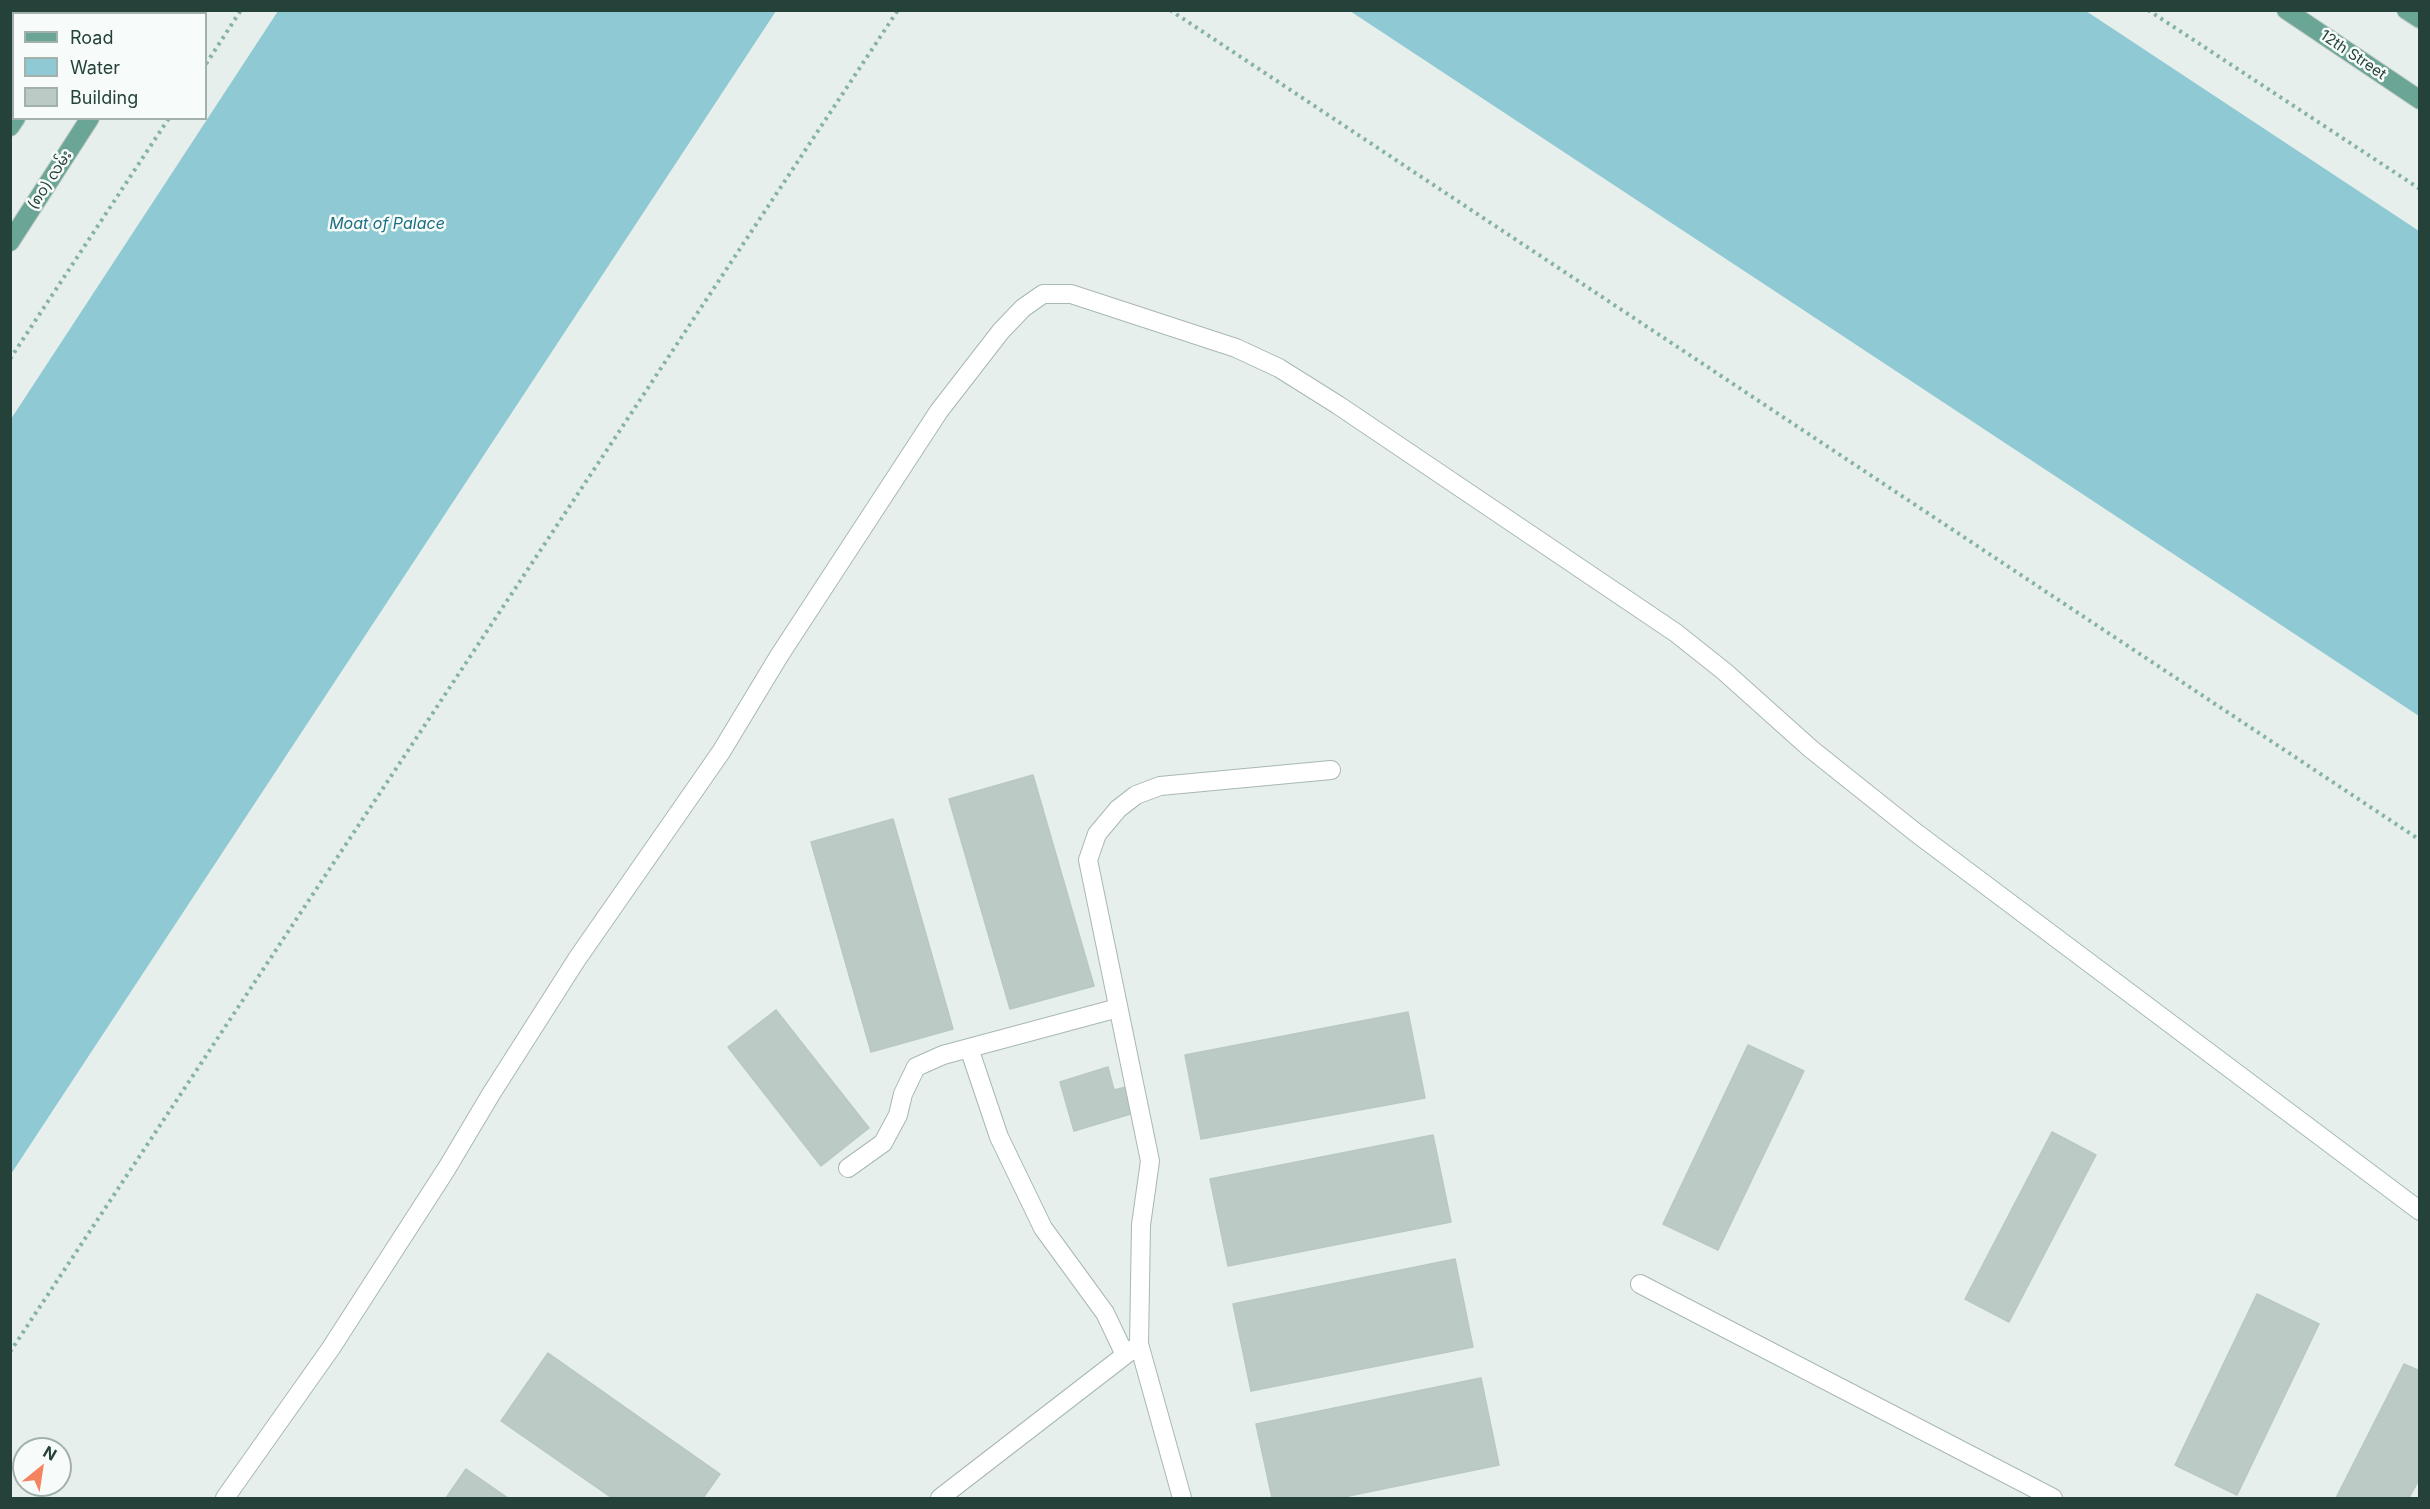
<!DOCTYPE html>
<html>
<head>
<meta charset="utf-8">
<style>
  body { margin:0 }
  #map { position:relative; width:2430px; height:1509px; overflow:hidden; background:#e6efeb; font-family:Inter,sans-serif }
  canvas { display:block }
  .frame { position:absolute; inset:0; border:12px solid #24423a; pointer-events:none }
  .legend { position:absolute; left:12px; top:12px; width:195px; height:108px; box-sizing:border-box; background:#f7fbf9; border:2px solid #a3b1ad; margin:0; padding:8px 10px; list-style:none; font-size:18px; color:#24423a }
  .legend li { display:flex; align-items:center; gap:12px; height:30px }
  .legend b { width:30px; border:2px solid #a3b1ad }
  .north { position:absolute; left:12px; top:1437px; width:60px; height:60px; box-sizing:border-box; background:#f7fbf9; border:2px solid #a3b1ad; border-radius:50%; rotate:30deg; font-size:16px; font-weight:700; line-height:24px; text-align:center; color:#24423a }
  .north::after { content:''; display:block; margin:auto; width:21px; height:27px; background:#f4845f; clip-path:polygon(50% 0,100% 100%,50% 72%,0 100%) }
</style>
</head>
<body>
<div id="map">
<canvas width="2430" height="1509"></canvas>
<div class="frame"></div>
<ul class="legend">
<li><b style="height:8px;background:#6aa596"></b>Road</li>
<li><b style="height:16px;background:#8ec9d4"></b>Water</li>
<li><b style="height:16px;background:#bbcac4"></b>Building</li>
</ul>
<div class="north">N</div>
</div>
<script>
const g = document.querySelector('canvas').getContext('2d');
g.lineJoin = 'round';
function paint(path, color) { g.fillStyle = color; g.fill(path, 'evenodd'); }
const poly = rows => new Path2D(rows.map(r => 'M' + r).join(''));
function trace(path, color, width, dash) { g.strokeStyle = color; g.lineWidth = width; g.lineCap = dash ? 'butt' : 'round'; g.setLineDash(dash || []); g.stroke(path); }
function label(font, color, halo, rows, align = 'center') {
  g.font = font + ' Inter,"Noto Sans Myanmar",sans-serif'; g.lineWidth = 5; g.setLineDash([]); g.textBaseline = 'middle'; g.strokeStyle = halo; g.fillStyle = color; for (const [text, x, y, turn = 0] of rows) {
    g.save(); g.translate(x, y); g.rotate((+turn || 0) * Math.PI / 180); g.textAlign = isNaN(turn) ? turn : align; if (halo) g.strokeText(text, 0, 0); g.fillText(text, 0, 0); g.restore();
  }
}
paint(poly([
  [278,11,776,11,11,1174,11,419],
  [1350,11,2086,11,2419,231,2419,716]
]), '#8ec9d4');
const building = poly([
  [10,10,41,10,39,14,14,14,14,43,10,41,10,10],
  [1033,775,1094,986,1010,1009,949,799,1033,775],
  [893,819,953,1029,871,1052,811,842,893,819],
  [776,1010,869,1128,821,1166,728,1047,776,1010],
  [1408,1012,1425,1098,1201,1139,1185,1055,1408,1012],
  [1748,1045,1804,1071,1718,1250,1663,1224,1748,1045],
  [1108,1067,1114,1090,1126,1087,1134,1113,1074,1131,1060,1082,1108,1067],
  [2052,1132,2096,1155,2009,1322,1965,1299,2052,1132],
  [1433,1135,1451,1222,1228,1266,1210,1179,1433,1135],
  [1455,1259,1473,1347,1251,1391,1233,1304,1455,1259],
  [2257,1294,2319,1324,2237,1495,2175,1465,2257,1294],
  [548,1353,720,1474,703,1498,612,1498,501,1421,548,1353],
  [2404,1364,2420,1371,2420,1478,2409,1498,2336,1498,2404,1364],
  [1481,1378,1499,1465,1339,1498,1272,1498,1256,1424,1481,1378],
  [466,1469,508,1498,446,1498,466,1469]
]);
paint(building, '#bbcac4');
trace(building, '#b8c9c2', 1.5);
const lane = poly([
  [969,1048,999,1137,1043,1228,1105,1313,1125,1355],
  [848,1168,883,1143,898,1115,903,1094,916,1067,943,1055,1118,1008],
  [1640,1284,2053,1498],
  [225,1498,331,1348,447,1168,491,1094,577,959,721,752,779,656,939,411,1001,331,1023,308,1043,294,1071,294,1236,348,1279,368,1338,405,1676,633,1725,672,1811,749,1915,832,2420,1211],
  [940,1498,1133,1349],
  [1182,1498,1139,1344,1141,1225,1150,1161,1088,860,1097,834,1118,809,1136,795,1160,786,1331,770]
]);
const primary = poly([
  [2286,10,2420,100],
  [2406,10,2420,19],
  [81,14,82,10],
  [158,14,159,10],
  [10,127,16,118],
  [10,242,90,118]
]);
trace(lane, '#a8b8b2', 20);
trace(primary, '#c2cac8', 20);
trace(poly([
  [1170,10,2420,840],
  [2148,10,2420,189],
  [206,64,241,10],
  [10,359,169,118],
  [10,1352,898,10]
]), '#86b3a5', 4, [3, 4.5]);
trace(lane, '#fff', 18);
trace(primary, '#6aa596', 18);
label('15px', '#24423a', '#f7fbf9', [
  ["12th Street",2353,55,34],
  ["(၈၀) လမ်း",50,180,-57]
]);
label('italic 16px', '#1c6f80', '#f7fbf9', [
  ["Moat of Palace",387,224]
]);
</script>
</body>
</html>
